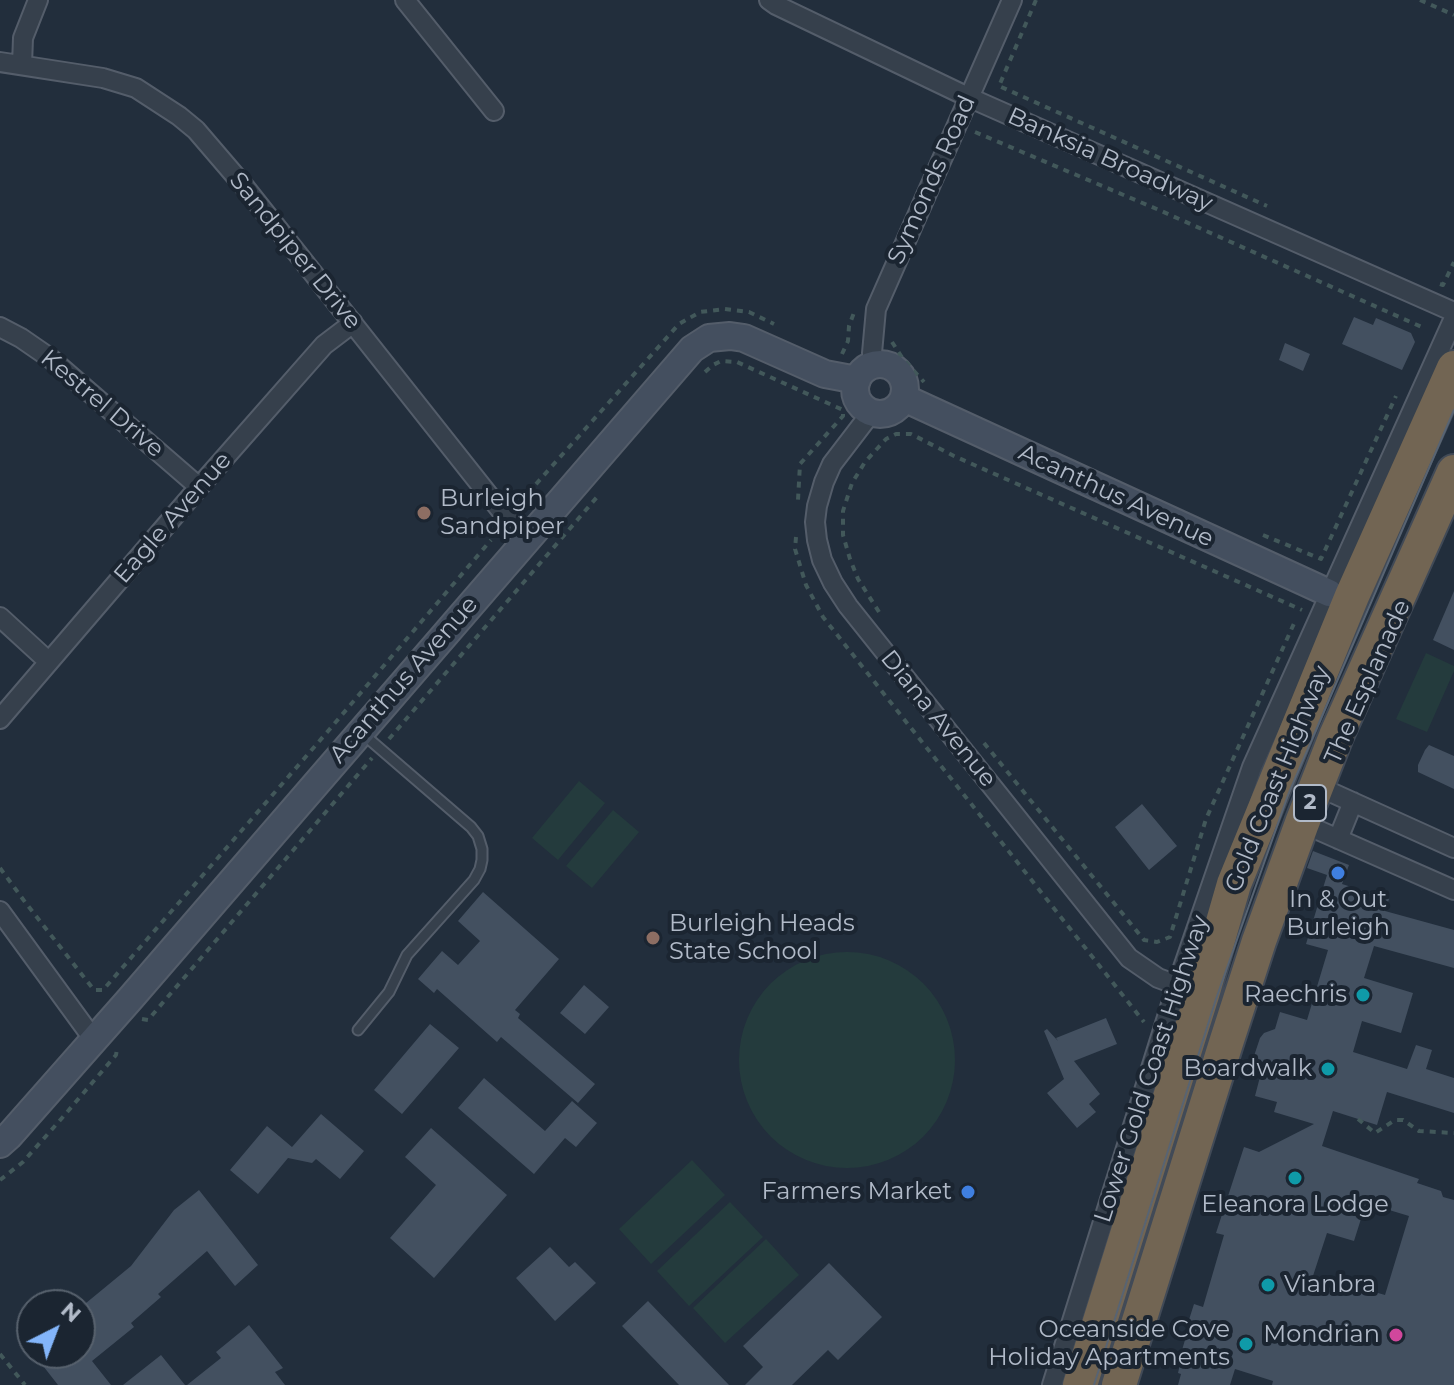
<!DOCTYPE html>
<html>
<head>
<meta charset="utf-8">
<style>
  body { margin:0 }
  #map { position:relative; width:1454px; height:1385px; overflow:hidden; background:#222e3c; font-family:Montserrat,sans-serif }
  canvas { display:block }
  .north { position:absolute; left:16px; top:1289px; width:80px; height:80px; box-sizing:border-box; background:#1b2531; border:2px solid #57616d; border-radius:50%; rotate:42deg; font-size:22px; font-weight:700; line-height:32px; text-align:center; color:#b1bac8 }
  .north::after { content:''; display:block; margin:auto; width:28px; height:36px; background:#83b5fa; clip-path:polygon(50% 0,100% 100%,50% 72%,0 100%) }
</style>
</head>
<body>
<div id="map">
<canvas width="1454" height="1385"></canvas>
<div class="north">N</div>
</div>
<script>
const g = document.querySelector('canvas').getContext('2d');
g.lineJoin = 'round';
function paint(path, color) { g.fillStyle = color; g.fill(path, 'evenodd'); }
const poly = rows => new Path2D(rows.map(r => 'M' + r).join(''));
function trace(path, color, width, dash) { g.strokeStyle = color; g.lineWidth = width; g.lineCap = dash ? 'butt' : 'round'; g.setLineDash(dash || []); g.stroke(path); }
function label(font, color, halo, rows, align = 'center') {
  g.font = font + ' Montserrat,sans-serif'; g.lineWidth = 8; g.setLineDash([]); g.textBaseline = 'middle'; g.strokeStyle = halo; g.fillStyle = color; for (const [text, x, y, turn = 0] of rows) {
    g.save(); g.translate(x, y); g.rotate((+turn || 0) * Math.PI / 180); g.textAlign = isNaN(turn) ? turn : align; if (halo) g.strokeText(text, 0, 0); g.fillText(text, 0, 0); g.restore();
  }
}
paint(poly([
  [1426,653,1454,666,1454,671,1427,732,1396,719],
  [579,781,605,803,558,860,532,838],
  [613,810,639,832,592,888,566,866],
  '739 1060a108 108 0 1 1 216 0a108 108 0 1 1-216 0Z',
  [692,1160,725,1195,651,1264,619,1229],
  [730,1202,763,1237,689,1306,657,1271],
  [766,1239,799,1275,725,1343,693,1308]
]), '#243b3d');
paint(poly([
  [1354,317,1373,325,1376,318,1411,333,1415,342,1402,370,1342,344],
  [1285,343,1310,354,1303,371,1279,360],
  [1454,591,1454,650,1433,640],
  [1429,745,1454,756,1454,789,1418,772,1418,765,1425,750],
  [1142,804,1177,846,1149,870,1115,827],
  [1313,851,1349,865,1342,884,1389,899,1385,911,1454,930,1454,968,1374,946,1364,978,1413,993,1401,1033,1362,1021,1353,1052,1407,1069,1416,1045,1432,1050,1426,1069,1454,1078,1454,1113,1387,1092,1377,1125,1333,1111,1322,1146,1419,1179,1417,1183,1441,1191,1443,1197,1454,1200,1454,1385,1272,1385,1273,1381,1235,1369,1230,1385,1178,1385,1181,1374,1178,1373,1180,1364,1178,1364,1189,1326,1187,1326,1194,1304,1203,1307,1224,1235,1216,1233,1244,1147,1259,1152,1314,1124,1274,1112,1277,1102,1255,1096,1261,1073,1254,1056,1260,1038,1264,1033,1275,1029,1280,1012,1307,1020,1328,950,1306,944,1327,875,1307,868],
  [1366,1203,1409,1216,1385,1295,1354,1286,1351,1294,1311,1282,1327,1233,1354,1241],
  [483,892,559,959,515,1010,520,1014,518,1018,595,1084,578,1103,501,1037,497,1042,437,989,434,993,418,979,442,951,458,965,480,941,458,921],
  [584,985,609,1007,585,1034,560,1013],
  [1106,1018,1117,1044,1074,1061,1100,1094,1089,1104,1096,1112,1077,1128,1047,1093,1064,1079,1044,1031,1047,1029,1058,1041,1056,1038],
  [430,1024,459,1048,402,1114,374,1090],
  [484,1078,545,1131,572,1101,597,1123,576,1147,565,1138,534,1174,458,1108],
  [321,1114,364,1151,340,1179,316,1159,312,1163,288,1158,258,1194,230,1170,267,1126,292,1147],
  [431,1128,507,1195,434,1278,390,1238,436,1185,405,1157],
  [199,1190,258,1265,235,1286,207,1251,158,1294,161,1297,131,1323,134,1327,92,1361,111,1385,58,1385,33,1353,80,1353,80,1308,131,1266,174,1210],
  [550,1247,569,1267,575,1262,596,1283,555,1321,516,1278],
  [829,1263,882,1317,838,1360,828,1350,792,1385,745,1385,763,1367,743,1346],
  [648,1301,729,1385,679,1385,622,1326],
  [249,1325,283,1368,275,1372,285,1385,187,1385,221,1358,216,1352],
  [161,1355,185,1385,123,1385]
]), '#435060');
const lane = poly([
  [358,1030,389,992,407,955,474,880,480,869,482,860,482,849,478,836,471,827,363,734]
]);
const street = poly([
  [405,0,494,111],
  [769,0,776,5,968,97,1454,312],
  [0,62,103,78,136,88,179,116,196,130,244,186,525,541],
  [22,65,23,38,38,0],
  [0,327,21,338,50,358,199,487],
  [877,365,872,353,876,309,1012,0],
  [871,413,832,464,824,482,817,506,815,522,817,540,822,560,833,583,848,606,1129,958,1158,978,1177,985],
  [0,617,49,662],
  [0,719,199,487,324,345,353,323],
  [1317,786,1454,848],
  [1302,823,1454,890],
  [1338,839,1353,802],
  [0,911,94,1040],
  [1052,1385,1177,985,1252,767,1454,318]
]);
const secondary = poly([
  '855 389a25 25 0 1 1 50 0a25 25 0 1 1-50 0Z',
  [904,398,1329,593],
  [0,1144,9,1136,130,999,692,349,709,338,730,336,744,338,825,374,857,380]
]);
const highway = poly([
  [1080,1385,1202,995,1234,884,1352,596,1454,368],
  [1119,1385,1226,1043,1259,941,1302,823,1336,736,1454,472]
]);
trace(lane, '#545d6a', 13);
trace(street, '#545d6a', 22);
trace(secondary, '#545d6a', 30);
trace(highway, '#414a57', 38);
trace(poly([
  [1036,0,999,86,1267,206],
  [1420,0,1454,15],
  [975,132,1159,210,1424,328],
  [1440,284,1443,285,1454,262],
  [892,342,903,359,924,382],
  [842,354,848,341,849,326,855,310],
  [705,372,713,365,721,361,737,362,843,410,843,416,800,464,798,500],
  [528,493,679,324,700,312,725,309,749,312,774,324],
  [1263,535,1321,559,1396,396],
  [796,537,795,549,806,585,823,617,1144,1022],
  [879,612,858,579,850,559,843,535,843,511,852,483,865,462,886,439,896,434,911,434,954,456,1302,610],
  [389,739,597,497],
  [984,743,1144,940,1157,942,1170,937,1206,819,1296,619],
  [0,868,25,902,94,990,103,990,329,730,491,540],
  [142,1019,148,1020,372,758],
  [1358,1119,1375,1133,1395,1120,1403,1120,1419,1131,1454,1133],
  [0,1180,23,1162,62,1118,116,1055,117,1049],
  [0,1354,25,1385]
]), '#42585a', 4, [6, 6]);
trace(lane, '#36404c', 9);
trace(street, '#36404c', 18);
trace(secondary, '#444f5f', 26);
trace(highway, '#726553', 34);
trace(poly([
  [1094,1385,1216,999,1288,795,1454,410]
]), '#586473', 2);
for (const [x, y, r, color] of [
  [424,513,8,"#8d6e63"],
  [1338,873,8,"#3f7fe0"],
  [653,938,8,"#8d6e63"],
  [1363,995,8,"#0f9aa8"],
  [1328,1069,8,"#0f9aa8"],
  [1295,1178,8,"#0f9aa8"],
  [968,1192,8,"#3f7fe0"],
  [1268,1285,8,"#0f9aa8"],
  [1396,1335,8,"#d1479c"],
  [1246,1344,8,"#0f9aa8"]
]) { const dot = new Path2D(); dot.arc(x, y, r, 0, 2 * Math.PI); g.fillStyle = color; g.fill(dot); trace(dot, '#1b2531', 3); }
for (const [x, y, w] of [
  [1310,803,32]
]) { const box = new Path2D(); box.roundRect(x - w / 2, y - 18, w, 36, 6); g.fillStyle = '#1b2531'; g.fill(box); trace(box, '#b1bac8', 2); }
label('bold 22px', '#b1bac8', null, [
  ["2",1310,803]
]);
label('24px', '#b1bac8', '#1b2531', [
  ["Banksia Broadway",1110,160,24],
  ["Symonds Road",932,180,-66],
  ["Sandpiper Drive",295,251,51],
  ["Kestrel Drive",102,404,40],
  ["Acanthus Avenue",1116,496,25],
  ["Eagle Avenue",173,518,-49],
  ["Acanthus Avenue",404,680,-49],
  ["The Esplanade",1368,682,-66],
  ["Diana Avenue",938,719,51],
  ["Gold Coast Highway",1278,779,-68],
  ["Lower Gold Coast Highway",1152,1069,-72]
]);
label('24px', '#b1bac8', '#1b2531', [
  ["Burleigh",440,499,"left"],
  ["Sandpiper",440,527,"left"],
  ["In & Out",1338,900,"center"],
  ["Burleigh",1338,928,"center"],
  ["Burleigh Heads",669,924,"left"],
  ["State School",669,952,"left"],
  ["Raechris",1347,995],
  ["Boardwalk",1312,1069],
  ["Farmers Market",952,1192],
  ["Eleanora Lodge",1295,1205,"center"],
  ["Vianbra",1284,1285,"left"],
  ["Oceanside Cove",1230,1330],
  ["Holiday Apartments",1230,1358],
  ["Mondrian",1380,1335]
], 'right');
</script>
</body>
</html>
